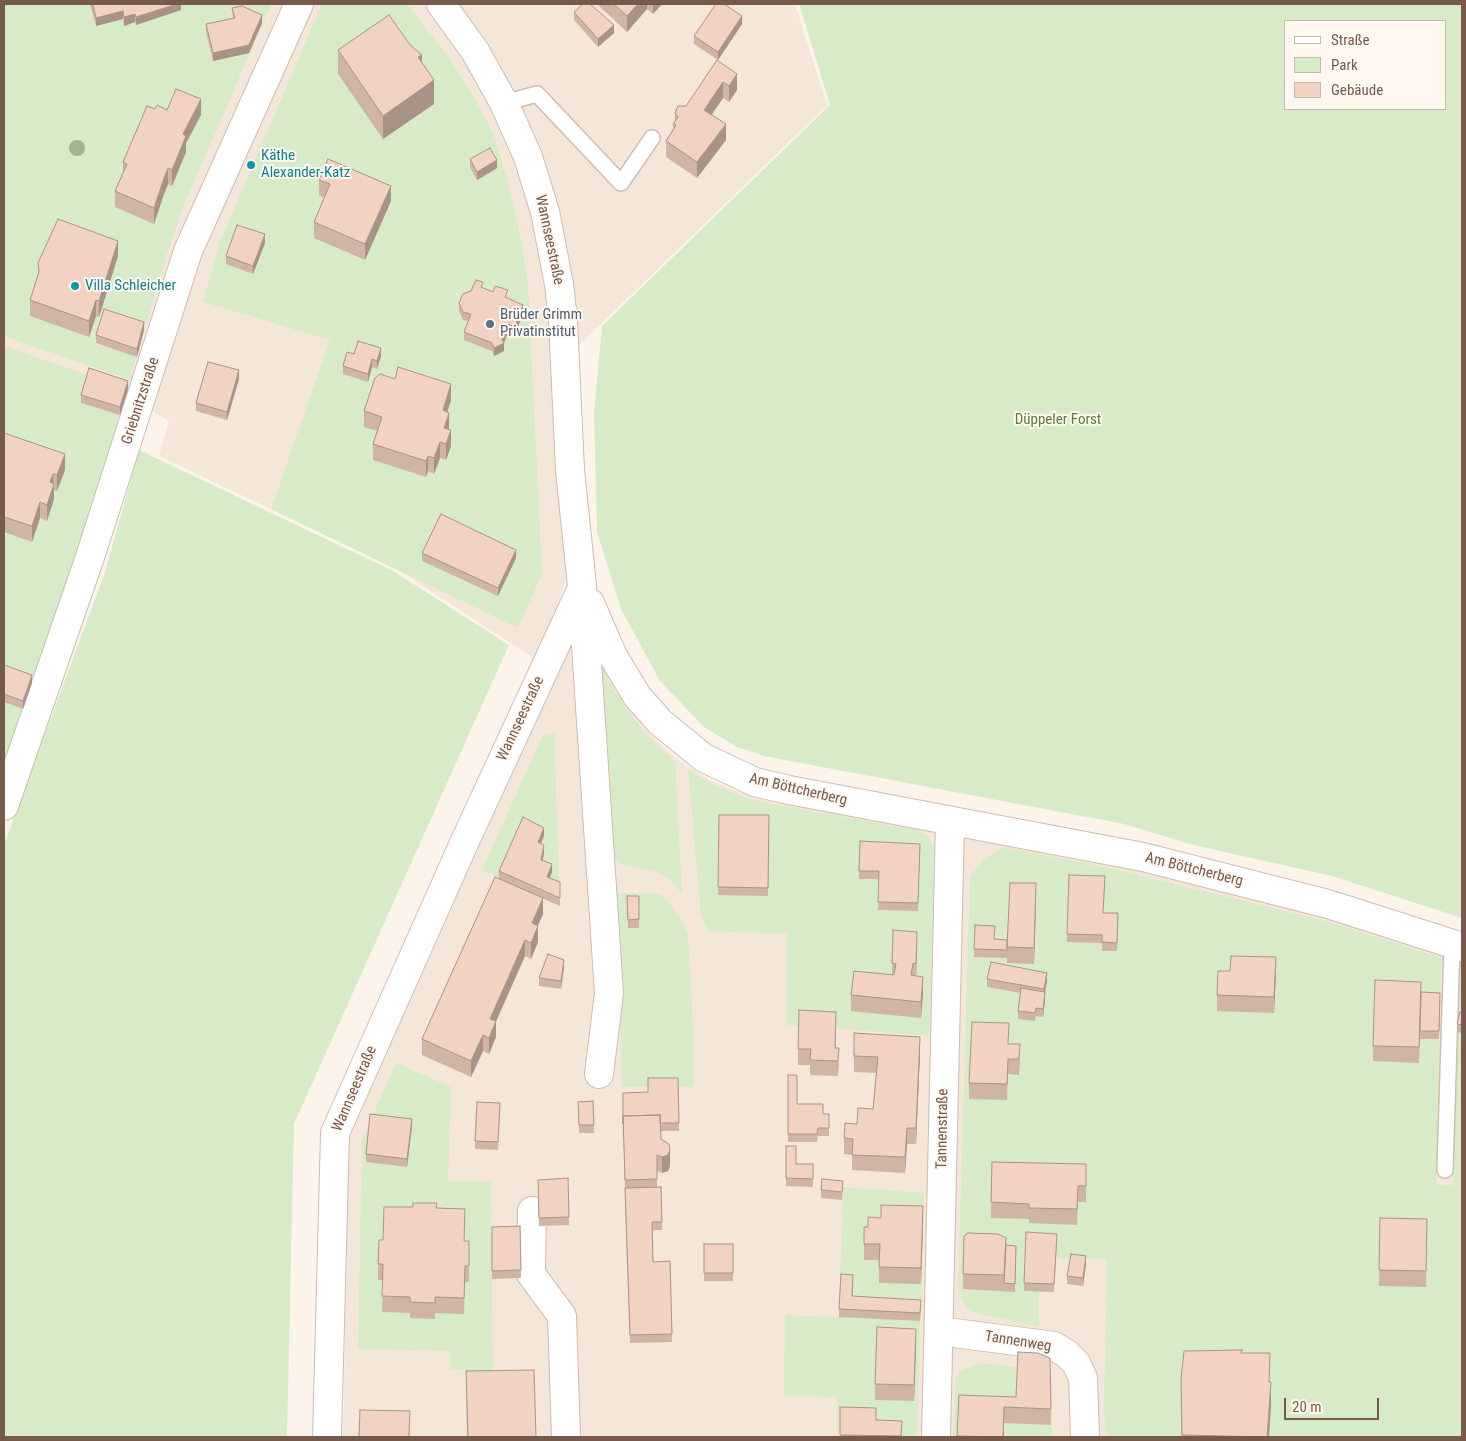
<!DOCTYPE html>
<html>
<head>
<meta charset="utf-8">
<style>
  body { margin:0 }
  #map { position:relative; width:1466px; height:1441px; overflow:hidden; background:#fcf4ea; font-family:"Roboto Condensed",sans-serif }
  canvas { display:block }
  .frame { position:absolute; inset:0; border:5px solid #785a4d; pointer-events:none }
  .legend { position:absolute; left:1284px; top:20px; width:162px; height:90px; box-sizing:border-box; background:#fff8f1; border:1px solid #c9b9af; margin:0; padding:6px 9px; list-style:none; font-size:15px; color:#785a4d }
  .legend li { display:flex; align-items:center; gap:10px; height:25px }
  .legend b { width:25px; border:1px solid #c9b9af }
  .scale { position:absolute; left:1284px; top:1398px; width:95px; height:22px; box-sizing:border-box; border:2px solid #785a4d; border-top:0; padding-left:6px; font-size:15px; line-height:18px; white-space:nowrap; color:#785a4d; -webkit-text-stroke:4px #fff8f1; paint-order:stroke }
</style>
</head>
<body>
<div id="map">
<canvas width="1466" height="1441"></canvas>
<div class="frame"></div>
<ul class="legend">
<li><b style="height:6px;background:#fff"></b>Straße</li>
<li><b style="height:14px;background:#d8ebc8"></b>Park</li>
<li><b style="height:14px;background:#f2d2c2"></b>Gebäude</li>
</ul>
<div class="scale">20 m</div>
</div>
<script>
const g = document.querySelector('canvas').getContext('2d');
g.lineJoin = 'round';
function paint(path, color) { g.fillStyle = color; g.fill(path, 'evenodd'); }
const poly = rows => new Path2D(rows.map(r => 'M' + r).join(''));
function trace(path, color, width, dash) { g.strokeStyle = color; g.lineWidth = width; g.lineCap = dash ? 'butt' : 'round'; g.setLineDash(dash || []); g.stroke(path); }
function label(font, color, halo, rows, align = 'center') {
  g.font = font + ' "Roboto Condensed",sans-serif'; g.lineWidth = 4; g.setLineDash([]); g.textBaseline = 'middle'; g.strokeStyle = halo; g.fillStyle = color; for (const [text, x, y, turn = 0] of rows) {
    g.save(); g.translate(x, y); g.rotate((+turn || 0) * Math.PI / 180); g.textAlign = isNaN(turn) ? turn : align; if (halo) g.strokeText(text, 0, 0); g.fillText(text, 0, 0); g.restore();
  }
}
paint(poly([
  [4,4,795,4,827,105,577,347,567,575,545,644,537,660,395,568,159,456,169,421,127,395,89,524,4,762],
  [571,636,599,642,622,697,640,723,662,746,681,762,708,779,733,790,759,798,1119,866,1329,917,1462,958,1462,1437,343,1437,349,1130]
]), '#f4e6d8');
paint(poly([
  [4,4,271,4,184,205,166,256,130,380,4,336],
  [322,4,407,4,448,56,471,92,493,133,507,178,521,239,528,283,542,574,518,628,271,509,330,340,203,302,220,242],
  [799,4,1462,4,1462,918,1332,876,1193,845,1124,824,764,756,735,746,704,727,660,681,621,609,597,532,594,413,602,326,830,105],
  [1285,21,1445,21,1445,109,1285,109],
  [4,346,128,389,89,524,4,762],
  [139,450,393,571,509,645,294,1124,287,1437,4,1437,4,845,105,572],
  [600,658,610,683,627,710,647,735,675,761,682,893,669,879,654,871,620,864,613,859],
  [554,733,560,906,482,870,543,735],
  [688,770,720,788,742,796,765,803,916,830,929,837,935,850,929,1036,787,1025,787,933,709,932,701,915],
  [1003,847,1119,870,1329,922,1441,957,1436,1185,1453,1185,1458,962,1462,964,1462,1437,1106,1437,1104,1406,1107,1259,1056,1258,1039,1291,1039,1326,983,1315,971,1311,963,1302,958,1291,970,876,984,859],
  [616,893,661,894,679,915,688,935,693,1026,693,1087,622,1087],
  [396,1063,451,1087,448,1181,491,1181,493,1372,450,1369,450,1351,358,1349,362,1140],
  [843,1187,924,1193,917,1437,837,1437,838,1397,784,1396,785,1315,839,1317],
  [981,1363,1038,1369,1050,1374,1052,1437,953,1437,956,1378,960,1371]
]), '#d8ebc8');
const lane = poly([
  [504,103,537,94,621,183,652,138],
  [1445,1170,1452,944]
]);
const street = poly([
  [441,4,475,51,504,103,528,157,545,212,559,284,563,320,570,470,582,586,609,993,599,1074],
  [590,603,613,656,637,696,660,722,704,758,755,782,789,790,1143,857,1328,904,1462,947],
  [4,806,90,557,188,251,299,4],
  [532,1211,531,1274,562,1316,566,1437],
  [939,1331,1054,1346,1067,1354,1076,1363,1083,1378,1085,1437],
  [327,1437,335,1133,465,841,581,590],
  [936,1437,950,821]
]);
trace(lane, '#cfbcaf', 18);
trace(street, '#cfbcaf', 30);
trace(lane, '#fff', 15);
trace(street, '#fff', 28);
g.fillStyle = '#a2b38f';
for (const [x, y] of [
  [77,148]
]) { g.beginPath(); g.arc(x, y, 8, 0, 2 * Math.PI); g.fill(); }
paint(poly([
  [90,4,181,4,181,10,136,25,135,22,124,26,123,19,96,26],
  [597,4,662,4,653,14,647,9,627,32],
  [232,8,262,23,249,53,213,61,206,32,206,24,233,18],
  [574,12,614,33,598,47,574,20],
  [742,24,718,60,694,44,694,36],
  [410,45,422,62,434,104,383,139,338,74,338,50],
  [717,60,737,90,729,102,723,98,712,115,726,140,697,178,666,157,666,141,673,129,673,124,675,121,675,113,686,106],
  [155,109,167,110,201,115,186,143,186,152,172,186,168,184,164,194,154,224,115,207,115,191,123,173,123,162],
  [470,159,497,168,477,180,470,167],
  [319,180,391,201,365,260,314,238,314,222,324,198,319,195],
  [265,243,253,274,226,264,226,256],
  [118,256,99,317,96,316,89,337,30,316,30,300,38,275,38,263],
  [483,288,508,298,523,313,515,335,508,332,504,343,504,351,494,356,492,351,464,340,464,332,468,321,463,320,459,311,459,303],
  [144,330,137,357,96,343,96,335],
  [354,354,381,356,377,369,372,367,368,382,343,374,343,366],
  [239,379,227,420,196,411,196,403],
  [128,389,120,415,81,403,81,395],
  [451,400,447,412,451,446,446,460,440,458,434,474,428,471,426,477,373,460,373,444,377,431,364,427,364,411],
  [4,433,65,470,57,491,54,490,54,499,47,521,40,518,32,542,4,532],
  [422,553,516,558,498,596,422,561],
  [4,665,32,683,23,709,4,702],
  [719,815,769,815,768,896,718,895],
  [544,836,541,844,544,853,543,860,552,872,550,878,560,882,560,906,539,897,543,914,538,925,538,942,531,959,525,956,496,1021,496,1037,489,1054,483,1051,471,1077,422,1055,422,1039,499,879,499,871],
  [920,844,918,911,878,910,879,879,859,879,859,871],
  [627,896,639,896,639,928,628,928],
  [1036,899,1034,964,1007,963,1007,958,974,957,974,949,1007,940],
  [1103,913,1118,913,1117,951,1102,951,1102,943,1067,942,1067,934],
  [917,947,916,976,923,993,921,1018,851,1011,851,995,892,974,892,963],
  [564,968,561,989,539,986,539,978],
  [1276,973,1274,1013,1217,1011,1217,995],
  [987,979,1047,981,1045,992,1045,1000,1043,1017,1036,1016,1035,1021,1018,1019,1018,1011,1021,993,987,987],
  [1421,992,1440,993,1439,1039,1420,1039,1420,1035,1419,1063,1373,1061,1373,1046],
  [1462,1013,1462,1033,1457,1032,1457,1024],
  [836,1027,836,1048,839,1064,838,1076,810,1075,810,1065,798,1065,798,1049],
  [1009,1044,1020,1060,1019,1075,1008,1074,1007,1100,969,1099,969,1083],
  [920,1053,916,1144,907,1144,905,1173,852,1170,852,1155,844,1154,844,1138,857,1124,873,1109,877,1073,854,1072,854,1056],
  [788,1075,797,1104,823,1114,829,1114,829,1136,818,1136,817,1142,788,1142],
  [648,1078,678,1078,679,1131,660,1131,661,1139,670,1166,668,1171,662,1173,657,1171,657,1187,661,1187,662,1230,652,1230,653,1262,670,1261,672,1342,630,1343,625,1196,623,1093,648,1092],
  [593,1101,594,1133,579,1133,578,1102],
  [500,1111,498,1150,475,1149,475,1141],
  [412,1127,407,1167,366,1162,366,1154],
  [786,1146,796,1164,813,1164,813,1187,786,1186],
  [992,1162,1086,1180,1086,1202,1078,1202,1077,1225,1029,1223,1029,1219,991,1218],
  [568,1178,569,1225,539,1226,538,1180],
  [843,1189,842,1200,821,1198,821,1190],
  [437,1208,465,1241,469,1241,469,1282,465,1282,464,1314,435,1313,435,1319,410,1318,410,1313,382,1312,383,1280,378,1280,378,1264,383,1240],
  [1380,1218,1427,1219,1426,1287,1379,1286],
  [923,1222,921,1284,879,1283,879,1260,864,1260,864,1227],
  [520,1226,521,1278,492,1279,492,1227],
  [1057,1242,1054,1292,1024,1291,1024,1283],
  [704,1244,733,1244,733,1281,704,1281],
  [1006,1246,1016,1246,1015,1292,963,1289,963,1274],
  [1086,1264,1083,1286,1067,1284,1067,1276],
  [853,1283,853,1296,921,1308,920,1321,839,1317,839,1309],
  [916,1345,914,1401,875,1400,875,1384],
  [1242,1353,1270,1382,1271,1405,1269,1437,1181,1437,1181,1379],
  [466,1371,536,1437,467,1437],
  [959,1395,1051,1409,1051,1425,1004,1423,1004,1437,957,1437],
  [840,1407,876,1420,902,1421,902,1437,840,1437]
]), '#d0b5a7');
paint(poly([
  [177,4,181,4,181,10,136,25,136,17],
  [638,4,647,4,647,9,627,32,627,16],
  [653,4,662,4,653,14],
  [123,11,123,19,96,26,96,18],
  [135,14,135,22,124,26,124,17],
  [262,15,262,23,249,53,213,61,213,53],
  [742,16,742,24,718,60,718,52],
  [614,25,614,33,598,47,598,39],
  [422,55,422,78,418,57],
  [737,74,737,90,729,102,729,86],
  [434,80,434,104,383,139,383,116],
  [723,82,723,98,704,125,704,110],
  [201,99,201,115,186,143,186,152,172,186,172,170,183,134],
  [726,124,726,140,697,178,697,162],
  [497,160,497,168,477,180,477,172],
  [168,168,168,184,164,194,154,224,154,208,164,178],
  [391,186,391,201,365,260,365,244],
  [265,234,265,243,253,274,253,266],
  [118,241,118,256,99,317,99,301],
  [96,300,96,316,89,337,89,321],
  [523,305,523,313,515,335,515,327],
  [144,322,144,330,137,357,137,349],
  [508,324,508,332,504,343,504,351,494,356,494,348,502,339],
  [381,348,381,356,377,369,377,361],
  [372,359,372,367,368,382,368,374],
  [239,370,239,379,227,420,227,412],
  [128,381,128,389,120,415,120,407],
  [451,384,451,400,443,426,443,410],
  [449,413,449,428,444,444,444,428],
  [451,430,451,446,446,460,446,444],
  [440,442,440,458,434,474,434,458],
  [65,454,65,470,57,491,57,475],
  [428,456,428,471,426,477,426,461],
  [53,474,54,499,47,521,47,505,50,482],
  [40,502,40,518,32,542,32,526],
  [516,550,516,558,498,596,498,588],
  [32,675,32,683,23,709,23,701],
  [544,828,544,836,538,850,538,842],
  [544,845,544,853,541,868,541,860],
  [552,864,552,872,547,885,547,877],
  [1036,883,1036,899,1034,964,1034,948],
  [543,898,543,914,532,939,532,923],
  [538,926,538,942,531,959,531,943],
  [917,932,917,947,916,980,916,964],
  [525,940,525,956,490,1035,490,1019],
  [1276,957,1276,973,1274,1013,1274,997],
  [564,960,564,968,561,989,561,981],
  [1047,973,1047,981,1044,997,1044,989],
  [923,977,923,993,921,1018,921,1002],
  [1045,992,1045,1000,1043,1017,1043,1009],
  [496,1021,496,1037,489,1054,489,1038],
  [483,1035,483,1051,471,1077,471,1061],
  [920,1037,920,1053,916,1144,916,1128],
  [412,1119,412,1127,407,1167,407,1159],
  [907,1128,907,1144,905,1173,905,1157],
  [670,1150,670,1166,668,1171,662,1173,662,1157],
  [923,1206,923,1222,921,1284,921,1268],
  [1086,1256,1086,1264,1083,1286,1083,1278],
  [916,1329,916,1345,914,1401,914,1385],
  [1271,1382,1271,1405,1269,1437,1267,1437],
  [1004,1407,1004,1437,1003,1437]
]), '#a99388');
const building = poly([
  [93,4,177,4,136,17,135,14,124,17,123,11,96,18,93,4],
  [583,4,590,4,614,25,598,39,574,12,583,4],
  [614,4,638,4,627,16,614,4],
  [716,4,724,4,742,16,718,52,694,36,716,4],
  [242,6,262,15,249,45,213,53,206,24,235,18,232,8,242,6],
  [389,15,410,45,422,55,418,57,434,80,383,116,338,50,389,15],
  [717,60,737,74,729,86,723,82,704,110,726,124,697,162,666,141,676,125,673,124,678,117,675,113,678,106,686,106,717,60],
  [176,89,201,99,183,134,186,136,172,170,168,168,164,178,154,208,115,191,127,164,123,162,147,106,155,109,157,105,167,110,176,89],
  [490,148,497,160,477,172,470,159,490,148],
  [328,159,391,186,365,244,314,222,330,184,319,180,328,159],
  [58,219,118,241,99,301,96,300,89,321,30,300,39,272,38,263,58,219],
  [237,225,265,234,253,266,226,256,237,225],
  [476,280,483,282,481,287,493,292,495,286,508,290,505,297,523,305,515,327,508,324,502,339,504,343,494,348,492,343,464,332,471,314,463,312,459,303,463,294,471,291,476,280],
  [104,309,144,322,137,349,96,335,104,309],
  [358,341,381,348,377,361,372,359,368,374,343,366,347,352,354,354,358,341],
  [208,362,239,370,227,412,196,403,208,362],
  [398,367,451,384,443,410,449,413,444,428,451,430,446,444,440,442,434,458,428,456,426,461,373,444,382,417,364,411,375,378,380,374,395,379,398,367],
  [89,368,128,381,120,407,81,395,89,368],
  [4,433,65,454,57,475,53,474,50,482,54,484,47,505,40,502,32,526,4,517,4,433],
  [441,514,516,550,498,588,422,553,441,514],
  [4,665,32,675,23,701,4,694,4,665],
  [719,815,769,815,768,888,718,887,719,815],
  [523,817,544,828,538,842,544,845,541,860,552,864,547,877,560,882,560,898,499,871,523,817],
  [860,841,920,844,918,903,878,902,879,871,859,871,860,841],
  [1069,875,1105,876,1103,913,1118,913,1117,943,1102,942,1102,935,1067,934,1069,875],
  [495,877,543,898,532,923,538,926,531,943,525,940,490,1019,496,1021,489,1038,483,1035,471,1061,422,1039,495,877],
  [1010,883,1036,883,1034,948,1007,947,1010,883],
  [627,896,639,896,639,919,628,920,627,896],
  [975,925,995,926,994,939,1007,940,1007,950,974,949,975,925],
  [893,930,917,932,916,964,913,963,911,975,923,977,921,1002,851,995,854,971,894,975,896,964,892,963,893,930],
  [548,954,564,960,561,981,539,978,548,954],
  [1231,956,1276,957,1274,997,1217,995,1218,971,1230,971,1231,956],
  [991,962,1047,973,1044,989,987,979,991,962],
  [1375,980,1421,982,1419,1047,1373,1046,1375,980],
  [1021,988,1045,992,1043,1009,1036,1008,1035,1013,1018,1011,1021,988],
  [1421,992,1440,993,1439,1031,1420,1031,1421,992],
  [799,1010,836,1012,835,1048,839,1048,838,1061,810,1060,811,1049,798,1049,799,1010],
  [1460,1012,1462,1013,1462,1025,1457,1024,1460,1012],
  [972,1022,1009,1023,1008,1044,1020,1044,1019,1059,1008,1059,1007,1084,969,1083,972,1022],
  [854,1033,920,1037,916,1128,907,1128,905,1157,852,1155,853,1139,844,1138,845,1123,857,1124,858,1108,873,1109,878,1057,854,1056,854,1033],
  [788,1075,797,1075,797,1104,823,1104,823,1114,829,1114,829,1128,818,1128,817,1134,788,1134,788,1075],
  [648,1078,678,1078,679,1123,660,1123,660,1115,623,1116,623,1124,623,1093,648,1092,648,1078],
  [593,1101,594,1125,579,1125,578,1102,593,1101],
  [477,1102,500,1103,498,1142,475,1141,477,1102],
  [370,1114,412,1119,407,1159,366,1154,370,1114],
  [660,1115,661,1139,669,1144,670,1150,668,1155,662,1157,657,1155,657,1179,625,1180,623,1116,660,1115],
  [786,1146,796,1146,796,1164,813,1164,813,1179,786,1178,786,1146],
  [992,1162,1086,1164,1086,1186,1078,1186,1077,1209,1029,1208,1029,1204,991,1202,992,1162],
  [568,1178,569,1217,539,1218,538,1180,568,1178],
  [822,1179,843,1181,842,1192,821,1190,822,1179],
  [661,1187,662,1222,652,1222,653,1262,670,1261,672,1334,630,1335,625,1188,661,1187],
  [413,1203,437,1203,436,1208,465,1209,464,1241,469,1241,469,1266,465,1266,464,1298,435,1297,435,1303,410,1302,410,1297,382,1296,383,1264,378,1264,379,1240,383,1240,384,1207,413,1207,413,1203],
  [881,1205,923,1206,921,1268,879,1267,880,1244,864,1244,864,1227,868,1227,868,1217,881,1218,881,1205],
  [1380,1218,1427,1219,1426,1271,1379,1270,1380,1218],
  [520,1226,521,1270,492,1271,492,1227,520,1226],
  [1026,1232,1057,1234,1054,1284,1024,1283,1026,1232],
  [968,1233,998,1234,1006,1238,1004,1275,963,1274,964,1236,968,1233],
  [704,1244,733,1244,733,1273,704,1273,704,1244],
  [1006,1245,1016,1246,1015,1284,1004,1283,1006,1245],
  [1071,1254,1086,1256,1083,1278,1067,1276,1071,1254],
  [841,1274,853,1275,852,1296,921,1300,920,1313,839,1309,841,1274],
  [877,1327,916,1329,914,1385,875,1384,877,1327],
  [1242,1350,1241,1353,1270,1353,1269,1382,1271,1382,1267,1437,1182,1435,1181,1379,1184,1351,1242,1350],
  [1018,1352,1038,1353,1050,1358,1051,1409,1004,1407,1003,1437,957,1436,959,1395,1016,1397,1018,1352],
  [534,1370,536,1437,468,1437,466,1371,534,1370],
  [840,1407,876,1408,876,1420,902,1421,901,1436,840,1435,840,1407],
  [360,1410,410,1411,409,1437,359,1437,360,1410]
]);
paint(building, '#f2d2c2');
trace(building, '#a99388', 1);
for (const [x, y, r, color] of [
  [251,165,5,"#0f9aa8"],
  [75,286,5,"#0f9aa8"],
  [490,324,5,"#5c6f8a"]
]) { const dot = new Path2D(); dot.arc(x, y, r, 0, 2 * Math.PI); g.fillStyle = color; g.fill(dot); trace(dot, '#fff8f1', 2); }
label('15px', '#0d838f', '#fff8f1', [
  ["Käthe",261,156],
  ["Alexander-Katz",261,173],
  ["Villa Schleicher",85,286]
], 'left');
label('15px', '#785a4d', '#fff8f1', [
  ["Wannseestraße",549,240,78],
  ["Griebnitzstraße",141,401,-72],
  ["Wannseestraße",521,719,-65],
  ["Am Böttcherberg",798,790,13],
  ["Am Böttcherberg",1194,870,14],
  ["Wannseestraße",355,1089,-67],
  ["Tannenstraße",943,1129,-89],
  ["Tannenweg",1018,1342,9]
]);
label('15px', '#4e5e75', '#fff8f1', [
  ["Brüder Grimm",500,315],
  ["Privatinstitut",500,332]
], 'left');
label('15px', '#587d44', '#fff8f1', [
  ["Düppeler Forst",1058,420]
]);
</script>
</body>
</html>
